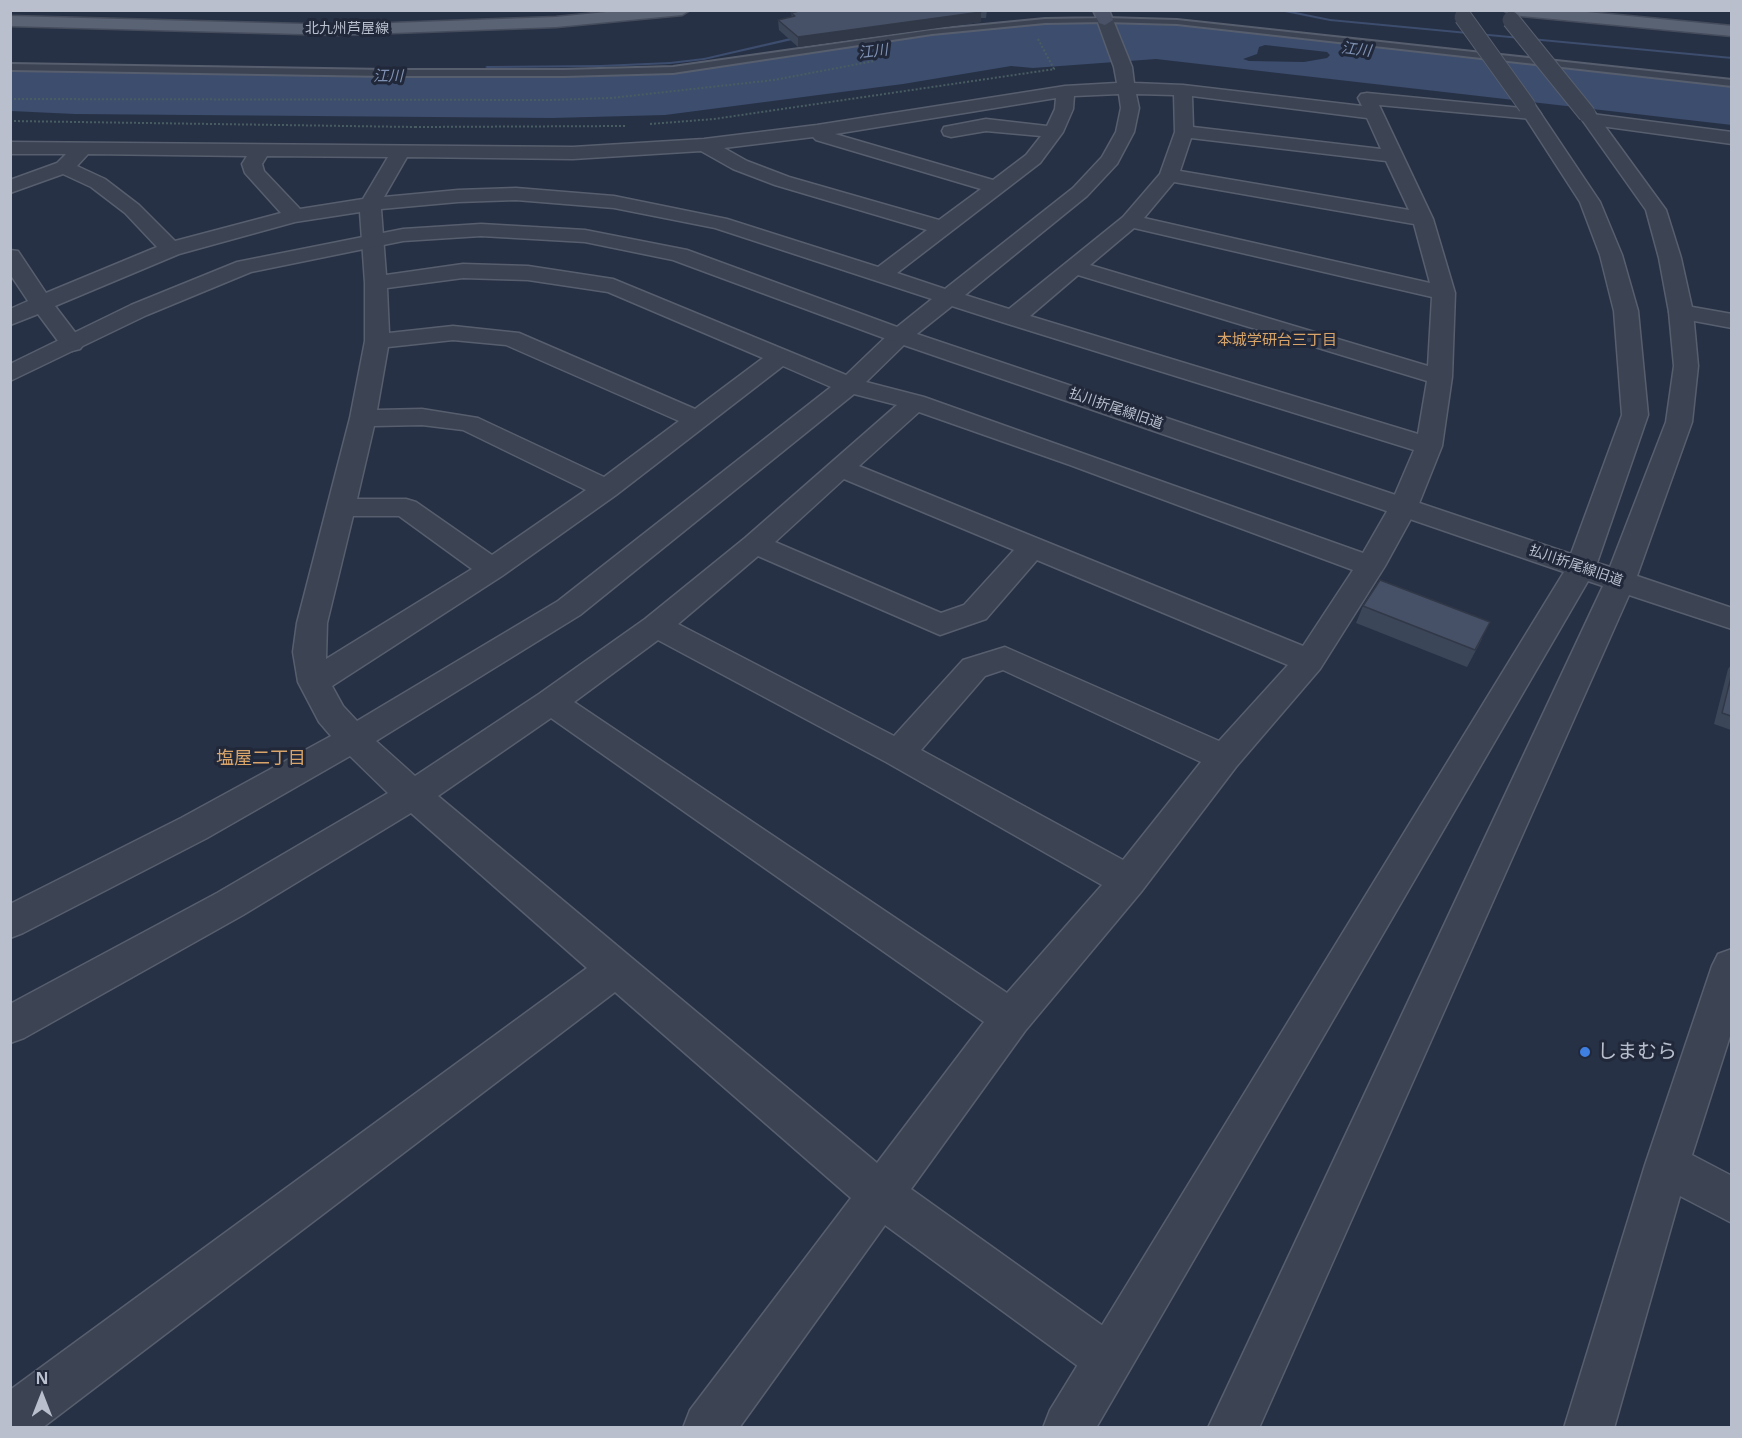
<!DOCTYPE html>
<html>
<head>
<meta charset="utf-8">
<style>
  body { margin:0 }
  #map { position:relative; width:1742px; height:1438px; overflow:hidden; background:#273145; font-family:"Noto Sans",sans-serif }
  canvas { display:block }
  .frame { position:absolute; inset:0; border:12px solid #b9bfcd; pointer-events:none }
  .north { position:absolute; left:12px; top:1366px; width:60px; height:60px; -webkit-text-stroke:4px #20283a; paint-order:stroke; rotate:0deg; font-size:16px; font-weight:700; line-height:24px; text-align:center; color:#b9bfcd }
  .north::after { content:''; display:block; margin:auto; width:21px; height:27px; background:#b9bfcd; clip-path:polygon(50% 0,100% 100%,50% 72%,0 100%) }
</style>
</head>
<body>
<div id="map">
<canvas width="1742" height="1438"></canvas>
<div class="frame"></div>
<div class="north">N</div>
</div>
<script>
const g = document.querySelector('canvas').getContext('2d');
g.lineJoin = 'round';
function paint(path, color) { g.fillStyle = color; g.fill(path, 'evenodd'); }
const poly = rows => new Path2D(rows.map(r => 'M' + r).join(''));
function trace(path, color, width, dash) { g.strokeStyle = color; g.lineWidth = width; g.lineCap = dash ? 'butt' : 'round'; g.setLineDash(dash || []); g.stroke(path); }
function label(font, color, halo, rows, align = 'center') {
  g.font = font + ' "Noto Sans","Noto Sans JP",sans-serif'; g.lineWidth = 6; g.setLineDash([]); g.textBaseline = 'middle'; g.strokeStyle = halo; g.fillStyle = color; for (const [text, x, y, turn = 0] of rows) {
    g.save(); g.translate(x, y); g.rotate((+turn || 0) * Math.PI / 180); g.textAlign = isNaN(turn) ? turn : align; if (halo) g.strokeText(text, 0, 0); g.fillText(text, 0, 0); g.restore();
  }
}
paint(poly([
  [1117,22,1174,23,1731,84,1732,125,1156,59,1033,68,1011,66,903,84,665,115,552,118,75,114,11,111,10,68,63,70,687,70,928,35,1046,23],
  [1265,45,1327,52,1330,55,1327,58,1304,62,1249,61,1243,59,1257,54,1259,47]
]), '#3d4d6e');
paint(poly([
  [1286,10,1330,19,1732,57,1732,59,1330,21,1275,10,1286,10],
  [799,36,801,38,704,60,670,64,601,67,487,68,485,67,487,66,601,65,670,62,704,58,799,36]
]), '#3d4d6e');
const service = poly([
  [1105,18,1177,20,1732,80,1732,86,1177,24,1105,22,1045,23,932,34,673,73,564,76,387,76,10,70,10,64,387,70,564,70,673,67,932,30,1045,19,1105,18]
]);
const minor = poly([
  [1105,15,1113,20,1132,67,1134,83,1183,85,1362,106,1358,98,1361,94,1367,93,1532,109,1538,110,1541,114,1538,118,1532,119,1379,105,1433,219,1455,293,1452,377,1442,446,1418,506,1385,566,1320,669,1236,767,1141,892,1025,1031,911,1189,1124,1341,1131,1358,1124,1375,1107,1382,1090,1375,885,1225,739,1428,683,1428,690,1410,851,1198,615,992,42,1428,10,1428,10,1390,587,968,411,813,243,915,24,1038,10,1043,10,1004,217,893,388,793,350,756,207,838,23,933,10,938,10,904,181,818,331,736,319,722,298,682,293,652,297,623,350,418,365,341,365,283,360,212,295,222,179,254,55,306,84,344,80,349,72,351,64,349,38,314,10,325,10,309,28,301,10,274,10,250,18,251,46,293,157,247,125,213,91,187,63,174,10,193,10,180,57,163,66,154,10,154,10,142,573,147,704,139,817,125,1065,86,1117,83,1114,67,1097,20,1105,15],
  [1119,94,1121,108,1116,132,1102,157,1073,188,945,289,897,273,1040,163,1063,132,1073,109,1074,96,1119,94],
  [1136,94,1174,95,1175,132,1160,174,1123,217,1009,309,965,295,1087,196,1117,164,1134,132,1139,108,1136,94],
  [1192,96,1367,118,1381,149,1193,127,1192,96],
  [1056,98,1055,109,1047,126,986,119,944,127,942,131,944,135,951,137,986,131,1041,136,1026,155,993,180,835,134,1056,98],
  [813,137,816,140,981,189,939,220,789,177,747,161,724,148,813,137],
  [1191,138,1386,161,1409,210,1180,171,1191,138],
  [701,151,733,169,775,185,927,230,878,267,727,219,614,196,516,188,458,190,384,197,407,157,573,159,701,151],
  [88,154,247,156,242,164,245,173,281,213,175,241,139,205,105,179,77,166,88,154],
  [267,156,388,157,363,199,300,209,264,171,262,164,267,156],
  [1174,182,1414,224,1430,283,1144,218,1174,182],
  [516,200,614,208,715,228,932,299,892,331,846,375,613,279,528,266,463,264,386,275,381,209,458,202,516,200],
  [1134,228,1432,297,1428,366,1090,265,1134,228],
  [1078,275,1427,381,1418,434,1030,316,1078,275],
  [463,278,528,280,608,292,763,358,695,409,519,333,453,326,389,333,387,288,463,278],
  [952,306,1005,323,1414,450,1390,506,1363,553,924,397,866,382,908,341,952,306],
  [453,340,506,345,679,421,604,477,478,418,422,409,377,410,388,347,453,340],
  [783,366,831,387,558,601,357,721,343,706,332,686,502,576,616,495,783,366],
  [854,394,897,405,745,538,645,619,539,694,415,776,376,741,580,615,854,394],
  [919,412,1070,465,1353,570,1303,646,859,466,919,412],
  [422,425,463,430,586,490,492,555,416,502,406,499,357,499,374,426,422,425],
  [844,479,1014,550,964,605,941,613,775,542,844,479],
  [353,516,399,516,472,569,326,659,327,623,353,516],
  [758,556,940,635,986,619,1037,560,1288,665,1219,741,1005,647,963,660,894,736,678,624,758,556],
  [658,640,886,762,1102,885,1007,993,574,702,658,640],
  [1003,670,1201,762,1123,860,921,750,985,676,1003,670],
  [551,718,984,1022,877,1163,438,796,551,718],
  [1592,114,1732,132,1732,144,1586,124,1583,120,1586,116,1592,114],
  [1681,305,1732,314,1732,328,1673,317,1669,312,1673,307,1681,305],
  [1732,949,1732,1030,1692,1155,1732,1176,1732,1223,1680,1196,1614,1428,1564,1428,1645,1165,1712,966,1718,954,1732,949]
]);
const tertiary = poly([
  [1527,101,1533,102,1600,202,1622,255,1638,311,1648,415,1597,563,1610,567,1666,422,1674,366,1669,312,1659,258,1646,210,1578,114,1581,110,1587,109,1593,110,1666,210,1681,258,1693,312,1698,366,1692,422,1637,576,1732,608,1732,629,1629,595,1259,1428,1208,1428,1603,586,1588,581,1096,1428,1043,1428,1050,1410,1564,572,892,341,673,260,585,242,481,236,403,241,251,272,147,315,10,381,10,364,131,305,237,262,403,229,481,224,585,230,687,250,908,331,1571,554,1622,415,1614,311,1600,255,1580,202,1518,106,1521,102,1527,101]
]);
const secondary = poly([
  [1093,10,1109,10,1113,20,1105,25,1099,23,1093,10]
]);
const primary = poly([
  [627,10,690,10,682,15,556,27,338,35,10,26,10,16,338,25,556,17,627,10],
  [1503,10,1566,10,1732,26,1732,36,1511,15,1503,10]
]);
trace(service, '#575f6e', 4);
trace(minor, '#575f6e', 3);
trace(tertiary, '#575f6e', 3);
trace(secondary, '#575f6e', 3);
trace(primary, '#454d5d', 3);
trace(poly([
  [1038,39,1054,69],
  [10,99,550,100,611,98,774,80,874,61],
  [10,121,415,127],
  [650,124,714,119,1055,69],
  [415,127,627,126]
]), '#485d61', 2, [2, 2]);
paint(service, '#3c4454');
paint(minor, '#3c4454');
paint(tertiary, '#3c4454');
paint(secondary, '#4a5267');
paint(primary, '#5a6374');
const tertiaryBridge = poly([
  [1463,17,1527,106],
  [1511,20,1587,114]
]);
trace(tertiaryBridge, '#575f6e', 19, []);
trace(tertiaryBridge, '#3c4454', 17);
paint(poly([
  [803,10,987,10,986,18,981,18,981,22,798,47,779,30,778,20,792,17,791,13],
  [1363,606,1482,639,1467,667,1356,623],
  [1731,665,1731,730,1714,724,1728,669]
]), '#3c4659');
paint(poly([
  [981,12,981,22,798,47,798,37]
]), '#313948');
const building = poly([
  [803,10,980,10,981,12,798,37,778,20,795,16,791,13,803,10],
  [1380,580,1490,622,1475,650,1363,606,1380,580],
  [1731,677,1731,716,1722,713,1731,677]
]);
paint(building, '#465167');
trace(building, '#313948', 1.5);
for (const [x, y, r, color] of [
  [1585,1052,6,"#3f7fe0"]
]) { const dot = new Path2D(); dot.arc(x, y, r, 0, 2 * Math.PI); g.fillStyle = color; g.fill(dot); trace(dot, '#20283a', 2); }
label('14px', '#b9bfcd', '#20283a', [
  ["北九州芦屋線",347,29],
  ["払川折尾線旧道",1116,409,19],
  ["払川折尾線旧道",1576,566,19]
]);
label('italic 15px', '#8092b4', '#20283a', [
  ["江川",1356,50,7],
  ["江川",873,52,-7],
  ["江川",388,77]
]);
label('15px', '#d8a469', '#20283a', [
  ["本城学研台三丁目",1277,341]
]);
label('18px', '#d8a469', '#20283a', [
  ["塩屋二丁目",261,759]
]);
label('20px', '#b9bfcd', '#20283a', [
  ["しまむら",1597,1052]
], 'left');
</script>
</body>
</html>
